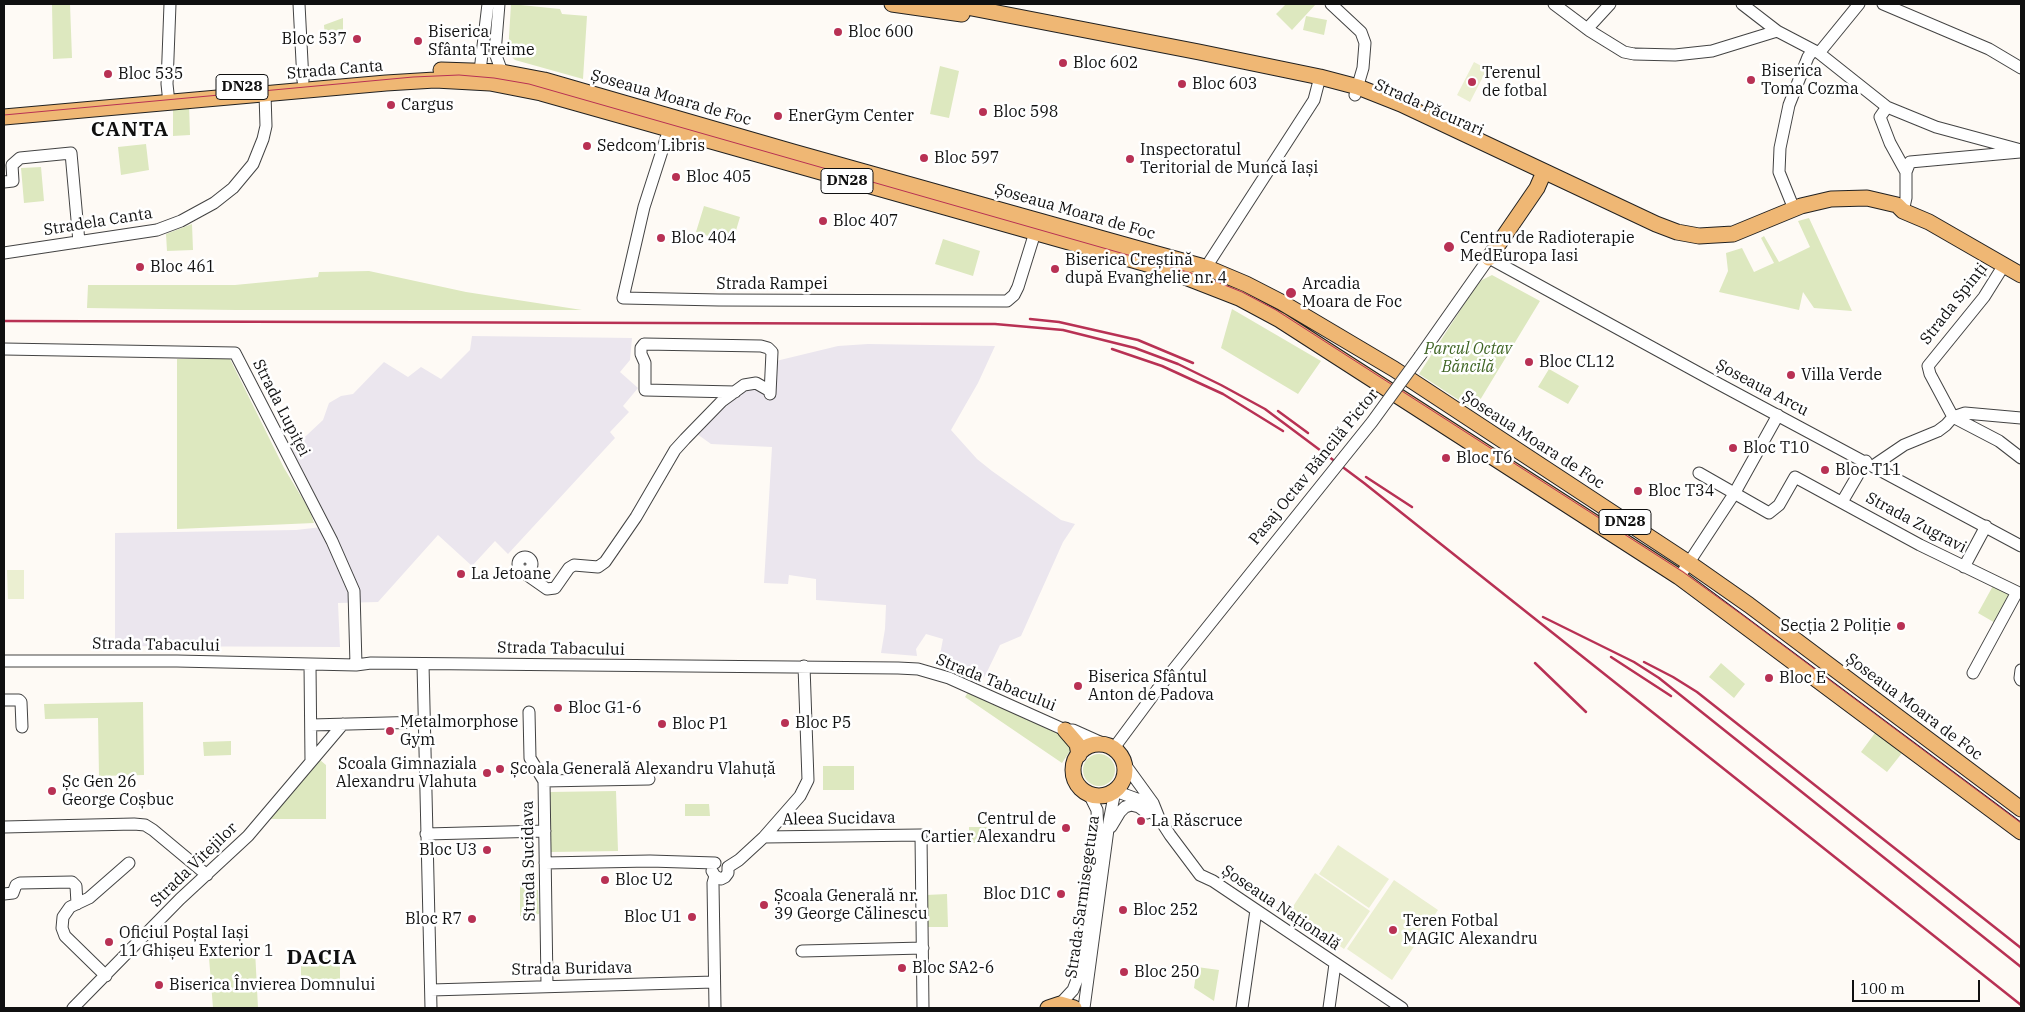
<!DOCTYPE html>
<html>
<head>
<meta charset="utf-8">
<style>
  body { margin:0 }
  #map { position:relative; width:2025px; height:1012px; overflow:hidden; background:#fefaf5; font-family:"IBM Plex Serif",serif }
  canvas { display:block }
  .frame { position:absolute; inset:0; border:5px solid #101010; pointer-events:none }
  .scale { position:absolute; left:1852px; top:980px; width:128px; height:22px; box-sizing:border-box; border:2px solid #101010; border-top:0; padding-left:6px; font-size:15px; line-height:18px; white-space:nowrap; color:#101010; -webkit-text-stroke:4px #fff; paint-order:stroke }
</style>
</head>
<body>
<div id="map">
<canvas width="2025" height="1012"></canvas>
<div class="frame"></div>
<div class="scale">100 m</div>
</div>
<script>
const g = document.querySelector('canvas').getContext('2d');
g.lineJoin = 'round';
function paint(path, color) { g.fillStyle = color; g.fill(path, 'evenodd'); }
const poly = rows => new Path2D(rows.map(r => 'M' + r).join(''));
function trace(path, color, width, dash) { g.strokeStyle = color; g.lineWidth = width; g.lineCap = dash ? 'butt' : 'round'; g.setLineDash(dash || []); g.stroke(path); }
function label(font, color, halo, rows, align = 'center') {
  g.font = font + ' "IBM Plex Serif",serif'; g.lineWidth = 5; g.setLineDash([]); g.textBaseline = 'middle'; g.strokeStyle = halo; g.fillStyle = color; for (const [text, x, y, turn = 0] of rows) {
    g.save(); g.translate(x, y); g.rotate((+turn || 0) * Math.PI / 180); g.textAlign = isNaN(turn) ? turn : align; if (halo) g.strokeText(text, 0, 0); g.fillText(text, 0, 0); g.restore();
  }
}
paint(poly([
  [472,336,632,338,630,360,620,372,638,388,623,406,629,412,610,432,615,438,508,554,495,541,472,566,438,535,378,602,338,603,340,647,115,646,115,533,296,530,331,526,292,449,323,420,329,403,341,396,353,394,384,362,408,377,421,367,441,379,470,350],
  [868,344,995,346,978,383,951,430,977,459,992,471,1061,520,1075,524,1063,542,1021,636,1000,645,985,676,983,678,939,660,943,639,926,634,916,649,917,656,881,653,885,629,886,605,816,600,816,579,789,575,788,584,764,583,772,447,711,444,697,434,729,401,741,392,756,389,762,391,776,361,838,346]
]), '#ebe6ee');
paint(poly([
  [52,4,70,4,72,58,53,59],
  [511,4,560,9,562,14,587,16,583,79,515,60,508,53],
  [1286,4,1316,4,1292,30,1276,14],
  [1306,16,1327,20,1324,35,1303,30],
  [343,18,343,37,325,38,324,25],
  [940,66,959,71,949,118,930,114],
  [189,104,190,135,173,136,173,105],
  [146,144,149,170,121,175,118,147],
  [41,167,44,201,24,203,21,168],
  [704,206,740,217,732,244,696,232],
  [1809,218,1852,311,1814,308,1803,292,1799,310,1719,292,1728,271,1726,253,1742,248,1754,272,1774,263,1761,238,1764,236,1779,262,1810,247,1798,221],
  [192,224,193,250,167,251,166,234],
  [943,239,980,251,973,276,935,264],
  [369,271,466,292,582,310,236,310,87,308,88,285,235,285,318,277,319,272],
  [1492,275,1540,301,1474,410,1419,374,1474,289,1482,280],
  [1232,309,1321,361,1298,394,1221,348],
  [177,359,230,359,284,468,310,511,314,523,177,529],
  [1549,369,1579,386,1568,404,1538,387],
  [1994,584,2013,594,1997,624,1978,613],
  [1721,663,1745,684,1734,698,1709,677],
  [968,692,1065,736,1072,748,1062,763,965,697],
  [143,702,144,775,99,776,98,718,45,719,44,704],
  [1875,733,1902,753,1887,772,1861,752],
  [231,741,231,755,204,756,203,742],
  '1083 770a16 16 0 1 1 32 0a16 16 0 1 1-32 0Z',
  [320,760,326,765,326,819,261,819],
  [823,766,854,766,854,790,823,790],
  [616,791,618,851,551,852,550,792],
  [685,804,709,804,710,816,685,816],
  [969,827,988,827,988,843,969,843],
  [520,880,534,880,534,890,538,890,539,914,520,916],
  [947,894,948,927,927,927,926,895],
  [208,945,232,946,232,950,255,950,258,1008,213,1008],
  [301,958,340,958,340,979,301,980],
  [1197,967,1219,970,1214,1001,1194,988]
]), '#dde8bf');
paint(poly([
  [1474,62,1487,69,1470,102,1457,95],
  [7,570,24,570,24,599,8,599],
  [1338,845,1389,879,1369,908,1319,874],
  [1315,873,1370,911,1344,949,1290,911],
  [1394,880,1438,910,1392,980,1347,949]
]), '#ebefd1');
const minor = poly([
  [299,4,303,81],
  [499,4,495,53,502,72],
  [1331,4,1361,32,1365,43,1363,68,1355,95],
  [1554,4,1590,31,1624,52,1634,54,1675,55,1712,51,1777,31],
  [1742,4,1777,31,1819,53,1887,107,1936,127,2021,150],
  [1883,4,1989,49,2021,68],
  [1587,29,1610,4],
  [1819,53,1859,4],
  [487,75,480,71,488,4],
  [169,103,167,84,170,4],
  [1887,107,1880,117,1890,143,1906,172,1906,198,1903,211],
  [671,123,644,207,623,298,719,300,1007,301,1014,295,1018,287,1037,226],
  [1906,172,1910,162,2020,152],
  [4,182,13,181,12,165,20,158,71,153,79,242],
  [1794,209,1779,172,1780,148,1789,105,1808,57,1813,50],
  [4,253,157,230,181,221,214,203,233,188,253,164,263,139,266,126,265,94],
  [1202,283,1210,261,1314,100,1320,77],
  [4,349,235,353,332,541,354,591,356,665],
  [1420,356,1489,258,1719,384,2021,546],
  [735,392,645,390,645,363,641,354,641,348,644,344,761,346,768,348,772,352,770,394],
  [1953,417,1930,374,1928,366,1984,297,2004,265],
  [1953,417,1999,441,2021,458],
  [1873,466,1904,445,1938,431,1946,425,1953,417,1965,413,2021,418],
  [1699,473,1769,513,1779,505,1795,477,1920,545,2017,592,1973,673],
  [1842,502,1866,461],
  '518 564a7 7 0 1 1 14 0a7 7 0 1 1-14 0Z',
  [1964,567,1986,526],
  [1684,570,1734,494,1778,415],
  [526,571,527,575,547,589,555,588,569,568,574,565,598,567,605,562,636,517,675,450,685,439,722,401,744,385,756,383,770,391],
  [4,661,177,661,356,665,371,663,898,668,918,669,949,678,1065,730,1073,730,1102,743],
  [423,664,431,1008],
  [310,665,311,761],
  [2021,670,2020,678,2021,680],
  [4,700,19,700,21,702,22,727],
  [529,712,530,758,544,781],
  [311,725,425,722],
  [1114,748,1157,690],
  [1124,763,1153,803,1159,818,1170,835,1200,875,1213,881,1402,1008],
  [4,827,134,824,145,825,153,830,207,875],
  [1111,827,1120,812,1125,807,1131,805,1139,807,1147,813],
  [426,834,545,831],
  [764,837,921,835,923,1008],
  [545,863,650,861,715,863],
  [712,871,715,876,713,883,715,1008],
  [715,876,721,879,725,877,728,873,728,867,739,860,764,837,800,796,808,780,804,666],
  [4,894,13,893,16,885,20,883,72,882,76,886,77,904],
  [802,951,923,948],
  [106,976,65,936,62,928,63,917,70,907,89,898,129,863],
  [547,985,544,781,649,779],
  [431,990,714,982],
  [1060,1004,1073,990,1078,977,1098,833,1097,810,1090,796],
  [73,1008,180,899,248,836,343,724],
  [1084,1008,1109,822,1115,791,1140,800,1154,814],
  [1242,1008,1256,910],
  [1329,1008,1335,964]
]);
const major = poly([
  [892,4,962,14],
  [951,4,1199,52,1320,77,1358,87,1401,104,1656,224,1677,232,1699,236,1733,234,1801,206,1831,199,1867,198,1897,205,1903,211,1929,222,2021,275],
  [441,70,502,72,544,80,793,152,1157,254,1208,268,1246,284,1281,302,1394,369,1689,563,1749,605,2021,809],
  [4,117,386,83,435,80,490,83,541,93,1154,266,1180,275,1239,298,1280,320,1679,577,2021,832],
  [1489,258,1537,188,1544,172],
  [1065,730,1077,744,1079,755],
  '1073 770a26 26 0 1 1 52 0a26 26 0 1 1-52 0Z',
  [1048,1008,1060,1004,1074,1008]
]);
trace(minor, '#434343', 13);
trace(major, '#212121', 17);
trace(minor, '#fff', 11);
trace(major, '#efb774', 15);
trace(poly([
  [4,115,413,77,459,75,494,78,529,84,1205,277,1242,292,1276,310,1683,572,1741,614,2021,823]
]), '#b83154', 1);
trace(poly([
  [1030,319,1059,322,1138,340,1193,363],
  [4,321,995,324,1063,330,1135,348,1178,364,1221,385,1265,409,1364,483,2021,1005],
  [1112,349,1162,366,1223,394,1283,431],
  [1278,411,1308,433],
  [1366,477,1412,507],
  [1543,617,1634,662,1659,678,2021,967],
  [1611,657,1671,696],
  [1644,662,1673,677,1697,692,2021,948],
  [1535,663,1586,712]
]), '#b83154', 2.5);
const minorBridge = poly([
  [1157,690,1372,422,1420,356]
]);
trace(minorBridge, '#434343', 13, []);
trace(minorBridge, '#fff', 11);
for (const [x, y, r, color] of [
  [838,32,5,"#b83154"],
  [357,39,5,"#b83154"],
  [418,41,5,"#b83154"],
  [1063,63,5,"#b83154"],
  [108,74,5,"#b83154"],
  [1751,80,5,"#b83154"],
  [1472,82,5,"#b83154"],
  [1182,84,5,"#b83154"],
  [391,105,5,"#b83154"],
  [983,112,5,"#b83154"],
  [778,116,5,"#b83154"],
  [587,146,5,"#b83154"],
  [924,158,5,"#b83154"],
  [1130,159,5,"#b83154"],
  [676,177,5,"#b83154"],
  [823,221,5,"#b83154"],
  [661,238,5,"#b83154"],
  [1449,247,6,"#b83154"],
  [140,267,5,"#b83154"],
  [1055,269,5,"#b83154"],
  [1291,293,6,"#b83154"],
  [1529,362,5,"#b83154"],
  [1791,375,5,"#b83154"],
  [1733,448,5,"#b83154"],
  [1446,458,5,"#b83154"],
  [1825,470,5,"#b83154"],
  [1638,491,5,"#b83154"],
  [461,574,5,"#b83154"],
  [1901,626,5,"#b83154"],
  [1769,678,5,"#b83154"],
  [1078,686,5,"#b83154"],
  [558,708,5,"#b83154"],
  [785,723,5,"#b83154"],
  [662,724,5,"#b83154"],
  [390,731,5,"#b83154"],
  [500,769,5,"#b83154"],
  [487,773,5,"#b83154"],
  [52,791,5,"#b83154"],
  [1141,821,5,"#b83154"],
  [1066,828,5,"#b83154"],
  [487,850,5,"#b83154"],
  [605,880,5,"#b83154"],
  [1061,894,5,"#b83154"],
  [764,905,5,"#b83154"],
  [1123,910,5,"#b83154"],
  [692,917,5,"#b83154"],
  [472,919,5,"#b83154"],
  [1393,930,5,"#b83154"],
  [109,942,5,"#b83154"],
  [902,968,5,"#b83154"],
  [1124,972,5,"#b83154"],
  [159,985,5,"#b83154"]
]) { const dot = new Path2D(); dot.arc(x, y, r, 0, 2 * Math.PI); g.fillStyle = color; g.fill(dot); trace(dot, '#fff', 2); }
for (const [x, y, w] of [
  [242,87,52],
  [847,181,52],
  [1625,522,52]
]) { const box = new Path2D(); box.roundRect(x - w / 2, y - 12.5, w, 25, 4); g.fillStyle = '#fff'; g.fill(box); trace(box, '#101010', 1); }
label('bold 15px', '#101010', null, [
  ["DN28",242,87],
  ["DN28",847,181],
  ["DN28",1625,522]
]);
label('16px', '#101010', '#fff', [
  ["Biserica",428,32],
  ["Sfânta Treime",428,50],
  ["Bloc 600",848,32],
  ["Bloc 537",347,39,"right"],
  ["Bloc 602",1073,63],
  ["Biserica",1761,71],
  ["Toma Cozma",1761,89],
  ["Terenul",1482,73],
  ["de fotbal",1482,91],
  ["Bloc 535",118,74],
  ["Bloc 603",1192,84],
  ["Cargus",401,105],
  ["Bloc 598",993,112],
  ["EnerGym Center",788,116],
  ["Sedcom Libris",597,146],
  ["Inspectoratul",1140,150],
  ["Teritorial de Muncă Iași",1140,168],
  ["Bloc 597",934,158],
  ["Bloc 405",686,177],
  ["Bloc 407",833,221],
  ["Bloc 404",671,238],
  ["Centru de Radioterapie",1460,238],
  ["MedEuropa Iasi",1460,256],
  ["Biserica Creștină",1065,260],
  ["după Evanghelie nr. 4",1065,278],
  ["Bloc 461",150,267],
  ["Arcadia",1302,284],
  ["Moara de Foc",1302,302],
  ["Bloc CL12",1539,362],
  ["Villa Verde",1801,375],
  ["Bloc T10",1743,448],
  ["Bloc T6",1456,458],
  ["Bloc T11",1835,470],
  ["Bloc T34",1648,491],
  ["La Jetoane",471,574],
  ["Secția 2 Poliție",1891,626,"right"],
  ["Biserica Sfântul",1088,677],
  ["Anton de Padova",1088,695],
  ["Bloc E",1779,678],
  ["Bloc G1-6",568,708],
  ["Metalmorphose",400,722],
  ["Gym",400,740],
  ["Bloc P5",795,723],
  ["Bloc P1",672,724],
  ["Scoala Gimnaziala",477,764,"right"],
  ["Alexandru Vlahuta",477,782,"right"],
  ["Școala Generală Alexandru Vlahuță",510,769],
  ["Șc Gen 26",62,782],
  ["George Coșbuc",62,800],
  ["Centrul de",1056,819,"right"],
  ["Cartier Alexandru",1056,837,"right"],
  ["La Răscruce",1151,821],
  ["Bloc U3",477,850,"right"],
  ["Bloc U2",615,880],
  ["Bloc D1C",1051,894,"right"],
  ["Școala Generală nr.",774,896],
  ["39 George Călinescu",774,914],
  ["Bloc 252",1133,910],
  ["Bloc U1",682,917,"right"],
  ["Bloc R7",462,919,"right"],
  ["Teren Fotbal",1403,921],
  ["MAGIC Alexandru",1403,939],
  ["Oficiul Poștal Iași",119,933],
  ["11 Ghișeu Exterior 1",119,951],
  ["Bloc SA2-6",912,968],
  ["Bloc 250",1134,972],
  ["Biserica Învierea Domnului",169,985]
], 'left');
label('16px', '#101010', '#fff', [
  ["Strada Canta",335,70,-5],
  ["Șoseaua Moara de Foc",671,98,16],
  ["Strada Păcurari",1429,108,24],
  ["Șoseaua Moara de Foc",1075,212,16],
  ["Stradela Canta",98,222,-9],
  ["Strada Rampei",772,284],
  ["Strada Spinți",1954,304,-52],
  ["Șoseaua Arcu",1762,388,28],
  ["Strada Lupiței",281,408,63],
  ["Șoseaua Moara de Foc",1533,440,33],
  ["Pasaj Octav Băncilă Pictor",1314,467,-51],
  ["Strada Zugravi",1916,523,28],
  ["Strada Tabacului",156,645,1],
  ["Strada Tabacului",561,649,1],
  ["Strada Tabacului",996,683,22],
  ["Șoseaua Moara de Foc",1914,707,37],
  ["Aleea Sucidava",839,819,-1],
  ["Strada Sucidava",529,861,-91],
  ["Strada Vitejilor",194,865,-44],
  ["Strada Sarmisegetuza",1083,897,-82],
  ["Șoseaua Națională",1281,908,34],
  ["Strada Buridava",572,969,-1]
]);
label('italic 16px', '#3f6524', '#fff', [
  ["Parcul Octav",1468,349],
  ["Băncilă",1468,367]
]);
g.letterSpacing = '1px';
label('bold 21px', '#101010', '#fff', [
  ["CANTA",130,130],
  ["DACIA",322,958]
]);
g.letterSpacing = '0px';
</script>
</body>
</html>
